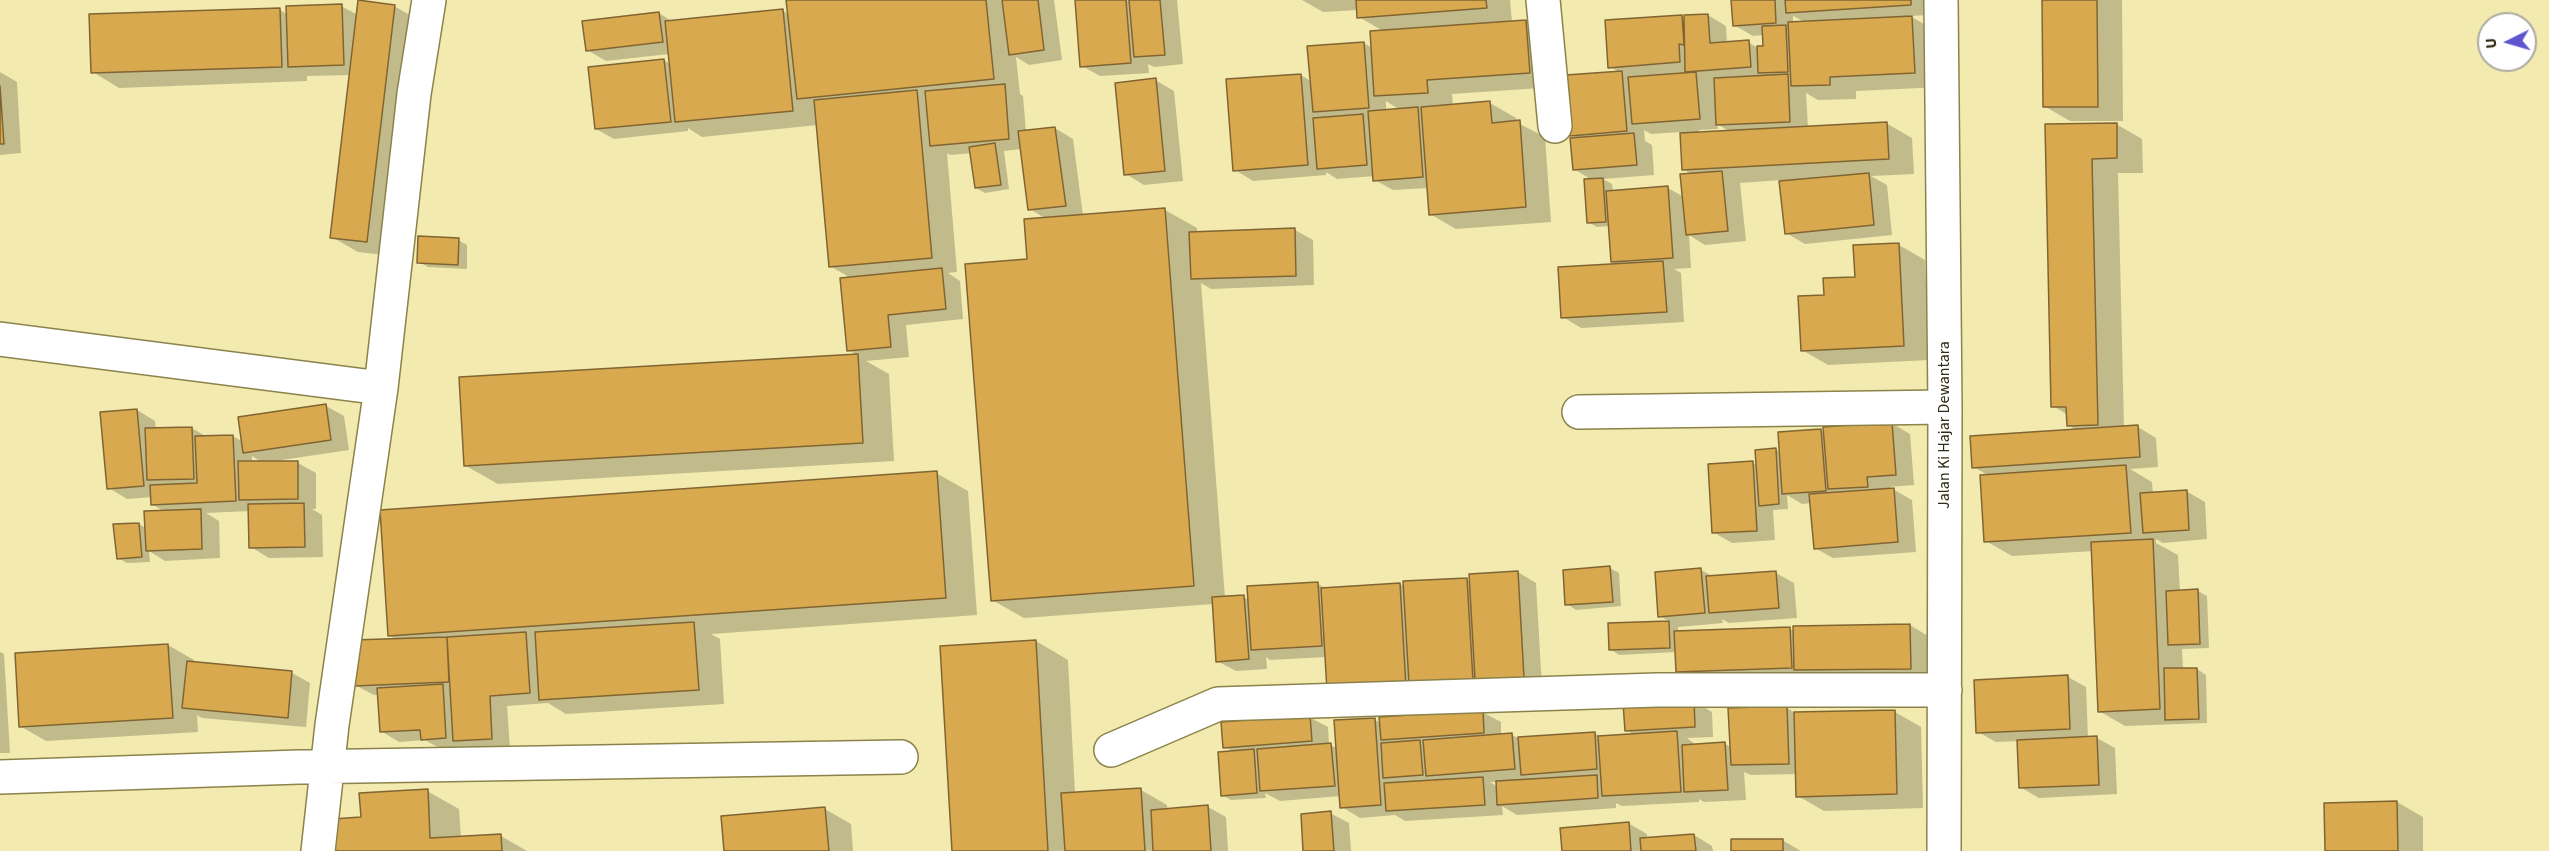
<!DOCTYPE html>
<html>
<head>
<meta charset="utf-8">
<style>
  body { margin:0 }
  #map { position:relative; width:2549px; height:851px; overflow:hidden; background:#f2eaae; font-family:"Source Sans 3",sans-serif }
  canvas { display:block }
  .north { position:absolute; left:2477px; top:12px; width:60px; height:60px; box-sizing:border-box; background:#fff; border:2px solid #acaba1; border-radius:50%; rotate:265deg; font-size:16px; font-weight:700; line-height:24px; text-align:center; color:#302c15 }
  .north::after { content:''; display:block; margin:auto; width:21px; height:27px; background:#5e55ce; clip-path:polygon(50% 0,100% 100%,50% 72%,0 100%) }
</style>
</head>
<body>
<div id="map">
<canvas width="2549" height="851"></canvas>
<div class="north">U</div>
</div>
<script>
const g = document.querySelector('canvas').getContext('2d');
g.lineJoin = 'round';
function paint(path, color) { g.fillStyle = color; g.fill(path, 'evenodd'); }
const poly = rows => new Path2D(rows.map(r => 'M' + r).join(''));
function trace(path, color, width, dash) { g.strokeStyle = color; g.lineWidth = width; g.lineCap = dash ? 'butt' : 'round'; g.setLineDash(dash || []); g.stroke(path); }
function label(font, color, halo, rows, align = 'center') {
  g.font = font + ' "Source Sans 3",sans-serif'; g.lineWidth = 6; g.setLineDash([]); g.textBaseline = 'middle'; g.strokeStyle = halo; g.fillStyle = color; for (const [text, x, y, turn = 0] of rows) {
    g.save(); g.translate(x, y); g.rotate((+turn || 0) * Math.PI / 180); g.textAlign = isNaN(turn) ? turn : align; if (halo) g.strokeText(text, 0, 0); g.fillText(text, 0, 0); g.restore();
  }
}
paint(poly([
  [788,0,1000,0,1004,2,1003,0,1054,0,1062,60,1029,65,1016,57,1020,94,1023,96,1026,132,1055,128,1073,139,1083,216,1165,210,1197,228,1197,233,1295,230,1313,240,1314,285,1211,289,1201,283,1225,598,1244,597,1249,600,1318,584,1327,589,1400,584,1405,587,1467,580,1471,582,1518,572,1536,583,1542,688,1431,694,1326,657,1270,660,1266,657,1267,669,1236,671,1217,661,1213,604,1024,618,992,600,1028,260,1046,219,1030,209,1022,149,1004,151,1009,189,985,193,976,188,972,153,950,155,947,153,957,272,948,273,960,281,963,319,906,325,909,357,866,361,889,374,894,461,498,484,466,466,461,379,858,356,849,350,851,278,830,266,817,125,702,137,688,128,688,131,614,139,596,129,664,60,670,64,669,54,606,61,587,50,659,13,673,22,782,10,789,15],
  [1077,0,1177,0,1183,64,1154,67,1148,64,1149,73,1100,76,1082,66],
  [1302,0,1510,0,1512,22,1526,21,1552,36,1555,87,1452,94,1453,106,1490,103,1516,118,1516,122,1545,137,1551,222,1456,229,1430,214,1428,188,1393,190,1375,180,1375,176,1337,179,1326,172,1326,175,1253,181,1235,170,1301,75,1312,82,1364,43,1372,48,1383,31,1359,17,1358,10,1323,12],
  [1386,101,1400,110,1386,111],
  [1733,0,1928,0,1929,15,1910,16,1938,32,1941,87,1856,91,1856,99,1818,100,1806,93,1808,128,1886,123,1912,138,1914,174,1871,176,1887,185,1892,235,1805,244,1786,233,1781,180,1740,183,1746,241,1705,245,1689,235,1691,268,1674,269,1681,273,1684,322,1581,328,1563,317,1619,265,1612,261,1610,226,1597,227,1588,222,1592,180,1574,169,1578,139,1572,135,1619,72,1610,67,1681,16,1685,19,1708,15,1726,26,1727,43,1748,42,1758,48,1765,47,1764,35,1753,36,1734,25],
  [1793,16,1805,22,1793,23],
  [1717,124,1731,132,1700,133,1699,130,1718,129],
  [1644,130,1651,134,1681,132,1683,169,1693,175,1684,197,1668,188,1613,192,1612,184,1603,179,1654,175,1652,145,1645,141],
  [2043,0,2122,0,2123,121,2070,121,2044,106],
  [341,6,358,15,394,6,420,21,393,256,358,252,332,237,351,75,307,76,307,81,119,88,93,72,280,10,288,15],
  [0,72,17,82,21,153,0,155],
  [1155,80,1174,91,1183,181,1144,185,1126,174],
  [2116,124,2142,139,2143,173,2118,173,2124,428,2138,427,2156,438,2158,467,2130,469,2152,482,2153,494,2186,491,2205,502,2207,539,2163,543,2156,539,2156,543,2178,555,2180,592,2198,591,2207,596,2209,648,2182,649,2183,670,2197,669,2206,675,2207,723,2125,726,2099,711,2093,551,2012,556,1986,541,1989,476,1974,467,2078,431,2068,425,2068,415,2053,406,2046,126],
  [458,240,467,245,467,269,428,267,419,262],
  [1899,245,1925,260,1929,360,1828,365,1802,350,1825,297,1856,278],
  [326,406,344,416,349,450,275,461,275,463,298,463,316,473,316,509,312,509,322,515,323,557,269,558,251,547,250,511,206,513,219,521,220,558,165,561,149,551,150,562,127,563,118,558,139,524,146,528,165,512,152,504,152,497,127,499,109,488,137,410,155,421,156,430,192,428,207,437,233,436,243,442],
  [252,456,263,463,252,463],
  [1891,423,1910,434,1914,485,1889,487,1912,500,1916,552,1833,558,1815,548,1811,503,1802,504,1787,495,1788,509,1773,510,1775,540,1732,543,1713,532,1753,463,1758,466,1775,449,1781,452,1821,430,1825,433],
  [936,473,968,491,977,615,711,634,720,639,724,704,566,714,548,703,507,706,510,749,473,751,464,746,464,748,441,749,425,740,399,742,381,731,379,695,374,695,355,685,396,639,390,636],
  [443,677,451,682,451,685,441,679],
  [1610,568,1619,573,1621,606,1576,610,1567,604],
  [1701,570,1714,577,1776,573,1794,583,1797,618,1729,623,1722,619,1723,623,1678,627,1678,633,1790,629,1794,631,1910,625,1928,636,1929,678,1695,682,1677,671,1676,652,1619,655,1610,649,1609,625,1670,622,1660,616],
  [1036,641,1068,660,1075,794,1141,790,1167,805,1167,810,1208,807,1226,817,1228,851,953,851],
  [168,645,194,660,194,664,292,673,310,683,306,727,202,718,197,715,198,732,46,741,20,726],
  [0,652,4,654,10,753,0,753],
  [2068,677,2086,687,2088,738,2097,738,2115,748,2117,794,2039,798,2020,787,2019,741,1996,742,1978,732],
  [1694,701,1712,712,1713,737,1687,738,1696,745,1725,744,1731,747,1787,708,1797,714,1895,712,1921,727,1923,808,1824,811,1798,796,1797,774,1751,775,1744,772,1746,800,1704,802,1699,799,1699,802,1622,806,1616,803,1616,808,1517,815,1502,806,1503,815,1405,821,1395,815,1360,818,1342,807,1341,796,1280,801,1265,793,1266,798,1231,800,1222,795,1234,752,1225,747,1309,717,1328,727,1329,745,1338,748,1336,722,1375,720,1381,723,1482,712,1501,722,1501,735,1512,735,1518,738,1595,733,1601,737,1635,735,1626,730],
  [1490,782,1498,782,1498,787],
  [427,791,459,809,461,838,501,836,527,851,336,851,362,818],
  [2397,802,2423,817,2423,851,2327,851],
  [825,809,851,824,853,851,725,851],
  [1330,813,1349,823,1351,851,1305,851],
  [1628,823,1647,834,1647,839,1694,835,1712,846,1713,851,1564,851],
  [1782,840,1801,851,1732,851]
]), '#0003');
const building = poly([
  [358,0,395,5,367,242,330,238,358,0],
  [786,0,986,0,994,79,797,99,786,0],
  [1002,0,1038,0,1044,50,1009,55,1002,0],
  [1075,0,1126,0,1131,63,1080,67,1075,0],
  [1129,0,1160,0,1165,55,1134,57,1129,0],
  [1356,0,1486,0,1487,8,1357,18,1356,0],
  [1731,0,1775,0,1776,23,1733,26,1731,0],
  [1785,0,1911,0,1911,5,1786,13,1785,0],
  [2042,0,2097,0,2098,107,2043,107,2042,0],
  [342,4,344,65,288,67,286,6,342,4],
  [280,8,282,67,91,73,89,14,280,8],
  [783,9,793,111,675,122,665,21,783,9],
  [659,12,663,42,586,51,582,21,659,12],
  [1708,14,1710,43,1749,40,1751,67,1685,72,1684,15,1708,14],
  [1682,15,1684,45,1679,44,1680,62,1608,68,1605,20,1682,15],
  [1912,16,1915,73,1830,77,1830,85,1791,86,1788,22,1912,16],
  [1526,20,1530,73,1427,80,1428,93,1374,96,1370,31,1526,20],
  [1786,25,1788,72,1758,73,1757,46,1763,46,1762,26,1786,25],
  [1364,42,1369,108,1313,112,1307,46,1364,42],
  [664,59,671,122,595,129,588,67,664,59],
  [1622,71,1627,131,1570,136,1566,75,1622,71],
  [1696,72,1700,119,1632,124,1628,77,1696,72],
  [1301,74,1308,165,1233,171,1226,79,1301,74],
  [1788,74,1790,122,1716,125,1714,78,1788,74],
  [1156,78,1165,171,1124,175,1115,83,1156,78],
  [1005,84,1009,139,930,146,925,91,1005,84],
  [0,86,4,144,0,144,0,86],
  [917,90,932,258,829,267,814,100,917,90],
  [1490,101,1492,123,1520,120,1526,207,1429,215,1421,107,1490,101],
  [1418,107,1423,177,1373,181,1368,111,1418,107],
  [1363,114,1367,165,1317,169,1313,118,1363,114],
  [1887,122,1889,159,1682,170,1680,133,1887,122],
  [2117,123,2117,158,2092,159,2098,425,2067,426,2066,407,2051,407,2045,124,2117,123],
  [1055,127,1066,206,1028,210,1018,131,1055,127],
  [1634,133,1637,165,1573,170,1570,138,1634,133],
  [995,143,1001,185,975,188,969,147,995,143],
  [1722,171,1728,231,1686,235,1680,174,1722,171],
  [1869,173,1874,225,1785,234,1779,181,1869,173],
  [1603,178,1606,222,1587,223,1584,179,1603,178],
  [1668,186,1673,258,1611,262,1606,191,1668,186],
  [1165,208,1194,586,991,601,965,264,1027,259,1024,219,1165,208],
  [1295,228,1296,276,1191,279,1189,232,1295,228],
  [418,236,459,238,458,265,417,263,418,236],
  [1899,243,1904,346,1801,351,1798,296,1824,295,1823,278,1855,277,1853,245,1899,243],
  [1663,261,1667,312,1561,318,1558,267,1663,261],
  [942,268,946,309,888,315,891,347,847,351,840,278,942,268],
  [858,354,863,443,464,466,459,377,858,354],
  [326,404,331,440,243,453,238,417,326,404],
  [137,409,144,486,107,489,100,412,137,409],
  [1892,422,1896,475,1867,477,1868,487,1828,489,1823,427,1892,422],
  [2138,425,2140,457,1972,468,1970,436,2138,425],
  [192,427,194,479,147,480,145,428,192,427],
  [1821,429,1826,491,1782,494,1778,432,1821,429],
  [233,435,236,501,151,505,150,485,197,483,195,436,233,435],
  [1776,448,1779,504,1759,506,1755,450,1776,448],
  [238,461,298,461,298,499,239,500,238,461],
  [1753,461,1757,531,1712,533,1708,464,1753,461],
  [2126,465,2131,533,1984,542,1980,475,2126,465],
  [937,471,946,598,388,636,380,510,937,471],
  [1894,488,1898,542,1814,549,1809,494,1894,488],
  [2187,490,2189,530,2143,533,2140,493,2187,490],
  [304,503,305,547,249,548,248,504,304,503],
  [201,509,202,549,146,551,144,511,201,509],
  [139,523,142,557,117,559,113,524,139,523],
  [2153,539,2160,709,2098,712,2091,542,2153,539],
  [1610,566,1613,602,1565,605,1563,570,1610,566],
  [1701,568,1705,613,1658,617,1655,572,1701,568],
  [1518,571,1524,678,1475,680,1469,574,1518,571],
  [1776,571,1779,608,1709,613,1706,576,1776,571],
  [1467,578,1473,681,1409,684,1403,581,1467,578],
  [1318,582,1322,646,1251,650,1247,586,1318,582],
  [1400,583,1406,687,1327,691,1321,588,1400,583],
  [2198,589,2200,644,2168,645,2166,591,2198,589],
  [1244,595,1249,659,1216,662,1212,597,1244,595],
  [1669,621,1670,648,1609,650,1608,623,1669,621],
  [694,622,699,690,539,700,535,632,694,622],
  [1910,624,1911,669,1794,670,1793,626,1910,624],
  [1790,627,1792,668,1676,672,1674,631,1790,627],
  [526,632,530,693,490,696,492,739,453,741,447,637,526,632],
  [447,637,449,682,354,686,352,640,447,637],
  [1036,640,1048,851,952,851,940,646,1036,640],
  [168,644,173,718,19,727,15,653,168,644],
  [187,661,292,671,288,718,182,708,187,661],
  [2164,668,2197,668,2199,719,2165,720,2164,668],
  [2068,675,2070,729,1976,733,1974,680,2068,675],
  [443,684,446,738,421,740,420,730,380,732,377,688,443,684],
  [1694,699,1695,727,1625,731,1623,703,1694,699],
  [1787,706,1789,764,1731,765,1728,708,1787,706],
  [1483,710,1484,733,1381,740,1379,717,1483,710],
  [1895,710,1897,794,1796,797,1794,712,1895,710],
  [1310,715,1312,741,1223,748,1221,722,1310,715],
  [1375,718,1381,805,1340,808,1334,720,1375,718],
  [1677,731,1681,792,1602,796,1598,736,1677,731],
  [1595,732,1597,769,1521,775,1518,737,1595,732],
  [1512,733,1515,769,1426,776,1423,740,1512,733],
  [2097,736,2099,785,2019,788,2017,740,2097,736],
  [1420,740,1423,775,1383,778,1381,743,1420,740],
  [1725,742,1728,790,1684,792,1682,745,1725,742],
  [1331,743,1335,786,1260,791,1257,749,1331,743],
  [1254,749,1257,793,1221,796,1218,752,1254,749],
  [1597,775,1598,798,1497,805,1496,781,1597,775],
  [1483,777,1485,805,1386,811,1384,783,1483,777],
  [1141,788,1145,851,1065,851,1061,793,1141,788],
  [428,789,430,838,501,834,502,851,334,851,332,819,361,817,359,793,428,789],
  [2397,801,2398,851,2325,851,2324,803,2397,801],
  [1208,805,1211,851,1153,851,1151,810,1208,805],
  [825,807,829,851,724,851,721,816,825,807],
  [1331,811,1334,851,1303,851,1301,814,1331,811],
  [1629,822,1631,851,1562,851,1560,828,1629,822],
  [1694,834,1696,851,1641,851,1640,838,1694,834],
  [1731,839,1783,839,1783,851,1731,851,1731,839]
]);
paint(building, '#d8a94e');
trace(building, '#806532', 1.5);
const minor = poly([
  [1543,0,1555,126],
  [1941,0,1945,407,1944,851],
  [0,339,381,388],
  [1579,412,1945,407],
  [1111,750,1218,704,1657,690,1945,690],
  [0,777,299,767,901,757],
  [318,851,332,725,381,388,414,94,429,0]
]);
trace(minor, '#8b834b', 36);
trace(minor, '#fff', 33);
label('16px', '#302c15', '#fff', [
  ["Jalan Ki Hajar Dewantara",1945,425,-90]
]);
</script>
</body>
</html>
